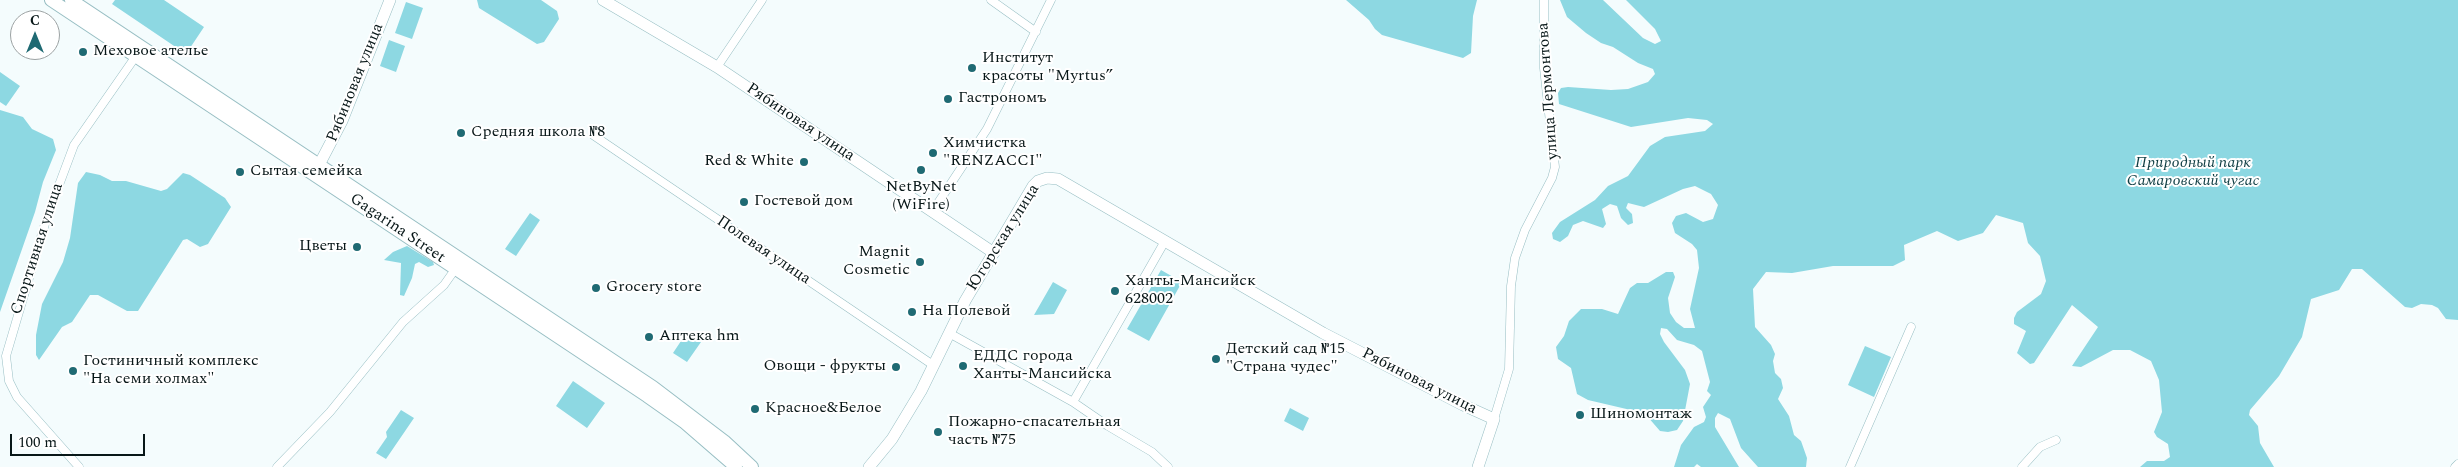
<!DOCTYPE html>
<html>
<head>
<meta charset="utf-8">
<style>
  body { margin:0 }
  #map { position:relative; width:2458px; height:467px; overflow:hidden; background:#f4fcfd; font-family:Spectral,serif }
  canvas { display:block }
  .north { position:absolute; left:10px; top:10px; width:50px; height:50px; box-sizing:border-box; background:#fff; border:1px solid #9ca2a3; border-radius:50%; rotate:0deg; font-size:14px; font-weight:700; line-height:20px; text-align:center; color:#081718 }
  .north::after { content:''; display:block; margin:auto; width:18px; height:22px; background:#1f6a73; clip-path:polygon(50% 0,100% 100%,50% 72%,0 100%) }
  .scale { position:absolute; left:10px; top:434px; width:135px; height:22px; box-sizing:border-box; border:2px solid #081718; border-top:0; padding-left:6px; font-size:15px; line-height:18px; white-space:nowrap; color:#081718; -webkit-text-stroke:4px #fff; paint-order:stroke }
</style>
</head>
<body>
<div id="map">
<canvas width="2458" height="467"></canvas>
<div class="north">С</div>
<div class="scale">100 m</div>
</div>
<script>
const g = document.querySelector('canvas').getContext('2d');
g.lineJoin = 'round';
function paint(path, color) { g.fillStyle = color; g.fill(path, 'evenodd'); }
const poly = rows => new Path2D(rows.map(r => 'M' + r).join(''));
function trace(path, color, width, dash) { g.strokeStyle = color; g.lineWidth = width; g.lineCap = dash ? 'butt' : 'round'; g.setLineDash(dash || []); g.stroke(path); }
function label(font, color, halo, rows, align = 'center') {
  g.font = font + ' Spectral,serif'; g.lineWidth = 4; g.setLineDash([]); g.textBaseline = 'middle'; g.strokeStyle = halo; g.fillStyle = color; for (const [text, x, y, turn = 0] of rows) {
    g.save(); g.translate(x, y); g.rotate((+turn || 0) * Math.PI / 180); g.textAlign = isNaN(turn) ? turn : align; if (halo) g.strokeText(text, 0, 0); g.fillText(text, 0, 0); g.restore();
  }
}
paint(poly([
  [115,0,164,0,204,27,186,54,112,4],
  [477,0,541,0,557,11,559,19,544,42,537,44,479,8],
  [1346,0,1477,0,1473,16,1471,53,1463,58,1382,35,1375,29,1369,20],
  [1560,0,1603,0,1643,38,1655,44,1661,41,1655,29,1626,0,2458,0,2458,320,2446,319,2438,308,2432,305,2421,304,2412,308,2405,307,2362,269,2352,269,2339,290,2311,299,2302,337,2279,376,2250,410,2249,415,2258,426,2260,443,2274,467,2140,467,2147,461,2164,461,2170,457,2168,444,2157,437,2154,432,2162,412,2159,380,2151,361,2130,350,2113,350,2081,367,2072,366,2098,327,2072,305,2034,363,2030,364,2017,353,2026,331,2014,324,2014,318,2017,312,2041,294,2046,281,2040,256,2028,243,2023,223,1996,215,1983,233,1958,241,1937,231,1904,245,1905,260,1893,266,1833,266,1792,273,1766,272,1753,289,1755,327,1771,345,1775,354,1773,361,1775,373,1781,379,1783,388,1778,399,1789,416,1794,435,1801,441,1807,458,1806,467,1758,467,1741,448,1730,419,1718,413,1715,418,1715,427,1739,467,1701,467,1697,464,1694,467,1674,467,1681,445,1694,427,1704,422,1706,417,1703,407,1711,395,1707,391,1710,382,1702,351,1694,345,1677,340,1667,329,1661,328,1660,334,1664,342,1685,370,1690,384,1683,421,1677,430,1668,432,1660,431,1647,416,1635,411,1588,400,1577,394,1571,368,1558,359,1556,347,1564,336,1569,321,1581,309,1602,309,1618,314,1630,288,1637,283,1648,283,1666,272,1673,272,1675,277,1668,298,1670,313,1676,322,1684,328,1695,328,1690,309,1699,268,1697,250,1692,244,1675,233,1672,223,1676,216,1686,213,1703,222,1713,219,1718,205,1711,194,1695,186,1683,189,1644,207,1628,203,1626,208,1632,214,1633,223,1628,225,1621,218,1617,206,1610,204,1602,209,1606,224,1603,228,1583,221,1573,225,1568,236,1560,242,1553,239,1552,233,1560,222,1595,200,1608,186,1628,176,1650,146,1665,137,1705,131,1713,124,1707,120,1688,118,1631,127,1559,104,1558,93,1561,88,1568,87,1611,90,1628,89,1648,82,1655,74,1653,69,1638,63,1613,47,1601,43,1586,33,1567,17],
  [406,2,423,8,412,39,395,33],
  [389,40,405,46,396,72,380,66],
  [0,72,20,86,6,106,0,102],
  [0,110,23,117,32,129,53,139,56,150,43,182,35,212,0,312],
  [86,172,100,175,112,181,126,181,161,191,167,189,183,173,190,175,225,198,231,207,208,244,200,247,187,239,183,240,138,311,127,311,98,295,90,295,72,322,62,327,39,360,36,355,36,335,42,304,63,262,70,238,78,183],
  [530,213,540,220,516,256,505,249],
  [407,246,433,262,434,265,428,267,419,262,415,264,412,278,404,296,400,295,401,263,384,260,393,252],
  [1161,270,1182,282,1149,341,1127,329],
  [1053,282,1067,290,1054,314,1034,315],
  [687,332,701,342,687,362,673,353],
  [1865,346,1891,357,1874,397,1848,385],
  [573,381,605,403,587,428,556,406],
  [1290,408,1309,418,1303,431,1284,421],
  [401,410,414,418,386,459,376,453,387,437,386,432]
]), '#8dd8e2');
const street = poly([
  [991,0,1036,32],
  [717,67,762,0],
  [593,135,933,365],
  [932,212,987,129,1051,0],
  [949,333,1073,402,1108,426,1152,452,1168,467],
  [1073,402,1165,241],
  [1494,419,1509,369,1511,286,1515,258,1525,230,1552,178,1555,167,1544,68,1544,0],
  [79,467,17,397,9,381,6,356,47,217,74,145,136,56],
  [277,467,330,412,403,322,444,285,456,268],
  [1850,467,1911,327],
  [2022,467,2040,447,2056,440],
  [2455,467,2458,464]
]);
const secondary = poly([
  [603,0,717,67,994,253],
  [319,165,342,121,390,0],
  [869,467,892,439,921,391,965,301,1033,186,1038,181,1047,178,1058,179,1323,333,1463,405,1494,419,1478,467]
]);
const primary = poly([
  [51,0,647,396,684,422,736,467],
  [71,0,653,387,724,441,752,467]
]);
trace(street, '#97bec3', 9);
trace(secondary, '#97bec3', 12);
trace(primary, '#97bec3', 14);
trace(street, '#fff', 8);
trace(secondary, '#fff', 11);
trace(primary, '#fff', 12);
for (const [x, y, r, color] of [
  [83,52,5,"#1f6a73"],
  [972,68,5,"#1f6a73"],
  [948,99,5,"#1f6a73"],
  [461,133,5,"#1f6a73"],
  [933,153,5,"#1f6a73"],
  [804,162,5,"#1f6a73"],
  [921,170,5,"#1f6a73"],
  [240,172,5,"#1f6a73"],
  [744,202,5,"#1f6a73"],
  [357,247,5,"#1f6a73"],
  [920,262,5,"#1f6a73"],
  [596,288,5,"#1f6a73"],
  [1115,291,5,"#1f6a73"],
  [912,312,5,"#1f6a73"],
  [649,337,5,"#1f6a73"],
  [1216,359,5,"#1f6a73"],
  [963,366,5,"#1f6a73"],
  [896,367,5,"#1f6a73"],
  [73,371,5,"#1f6a73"],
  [755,409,5,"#1f6a73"],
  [1580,415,5,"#1f6a73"],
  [938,432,5,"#1f6a73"]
]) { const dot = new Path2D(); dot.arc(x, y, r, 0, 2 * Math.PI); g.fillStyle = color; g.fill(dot); trace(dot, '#fff', 2); }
label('16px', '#081718', '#fff', [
  ["Меховое ателье",93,52],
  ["Институт",982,59],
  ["красоты \"Myrtus”",982,77],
  ["Гастрономъ",958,99],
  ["Средняя школа №8",471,133],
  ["Химчистка",943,144],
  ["\"RENZACCI\"",943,162],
  ["Red & White",794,162,"right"],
  ["Сытая семейка",250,172],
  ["NetByNet",921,188,"center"],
  ["(WiFire)",921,206,"center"],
  ["Гостевой дом",754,202],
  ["Цветы",347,247,"right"],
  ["Magnit",910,253,"right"],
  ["Cosmetic",910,271,"right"],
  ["Ханты-Мансийск",1125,282],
  ["628002",1125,300],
  ["Grocery store",606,288],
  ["На Полевой",922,312],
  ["Аптека hm",659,337],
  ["Детский сад №15",1226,350],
  ["\"Страна чудес\"",1226,368],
  ["ЕДДС города",973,357],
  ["Ханты-Мансийска",973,375],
  ["Гостиничный комплекс",83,362],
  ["\"На семи холмах\"",83,380],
  ["Овощи - фрукты",886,367,"right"],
  ["Красное&Белое",765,409],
  ["Шиномонтаж",1590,415],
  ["Пожарно-спасательная",948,423],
  ["часть №75",948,441]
], 'left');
label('16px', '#081718', '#fff', [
  ["Рябиновая улица",356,83,-68],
  ["улица Лермонтова",1549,91,-94],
  ["Рябиновая улица",800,123,34],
  ["Gagarina Street",397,229,34],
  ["Югорская улица",1004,238,-58],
  ["Спортивная улица",38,249,-72],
  ["Полевая улица",763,251,34],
  ["Рябиновая улица",1419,382,27]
]);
label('italic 16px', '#0f3e44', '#fff', [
  ["Природный парк",2193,164],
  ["Самаровский чугас",2193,182]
]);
</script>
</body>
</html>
